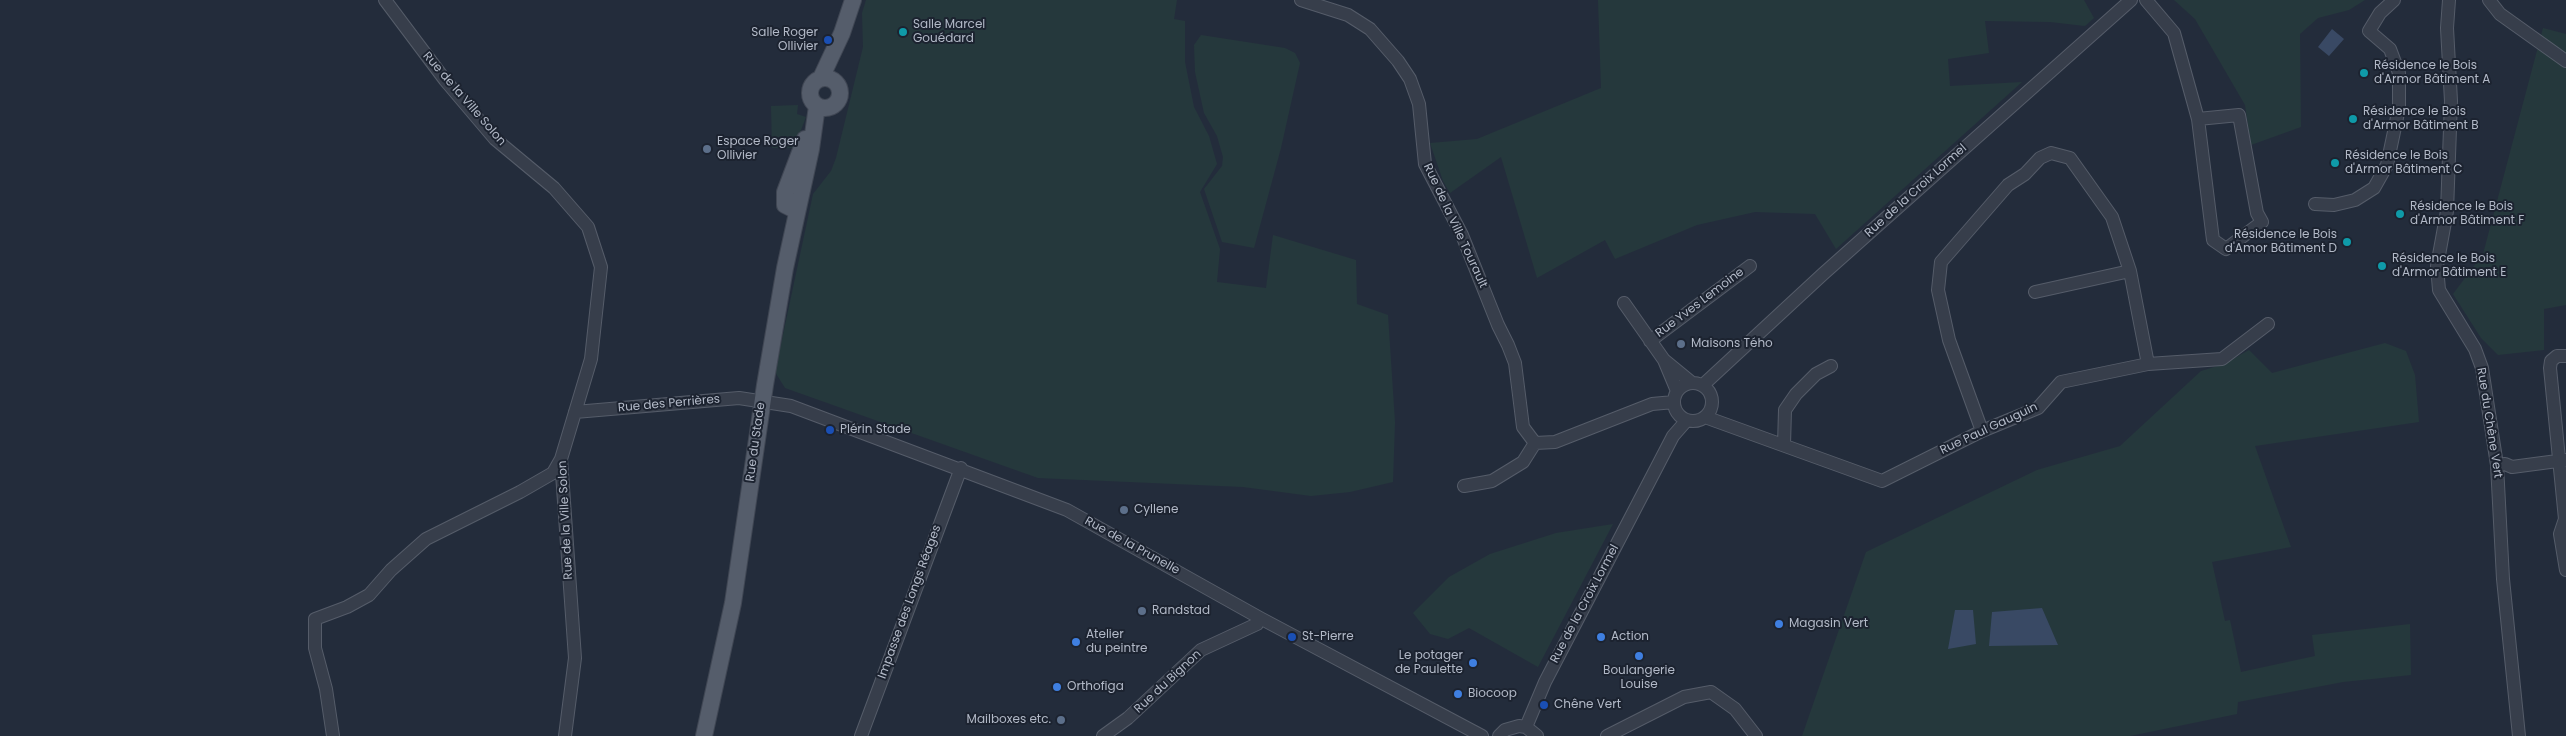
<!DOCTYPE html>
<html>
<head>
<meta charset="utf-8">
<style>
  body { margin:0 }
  canvas { display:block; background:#232c3b }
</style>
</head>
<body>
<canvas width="2566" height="736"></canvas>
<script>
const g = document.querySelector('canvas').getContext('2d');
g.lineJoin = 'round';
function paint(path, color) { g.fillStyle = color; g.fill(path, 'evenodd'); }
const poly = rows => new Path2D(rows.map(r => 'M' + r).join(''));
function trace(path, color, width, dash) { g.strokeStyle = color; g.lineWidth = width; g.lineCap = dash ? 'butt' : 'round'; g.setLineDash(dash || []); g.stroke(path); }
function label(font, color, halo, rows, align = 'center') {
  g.font = font + ' Poppins,sans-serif'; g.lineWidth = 4; g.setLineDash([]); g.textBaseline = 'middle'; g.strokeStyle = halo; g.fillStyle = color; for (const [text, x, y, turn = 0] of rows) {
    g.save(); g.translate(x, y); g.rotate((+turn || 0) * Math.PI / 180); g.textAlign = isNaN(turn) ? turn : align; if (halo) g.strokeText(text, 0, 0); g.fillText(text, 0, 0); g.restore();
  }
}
paint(poly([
  [866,0,1177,0,1174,19,1185,21,1185,62,1194,107,1209,136,1217,164,1200,192,1220,249,1217,282,1266,288,1273,235,1356,260,1357,304,1388,315,1395,422,1393,482,1350,492,1311,496,1243,487,1038,478,785,388,775,372,813,194,831,171,836,158,863,47,862,13],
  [1598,0,2084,0,2094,18,2085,26,2050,22,1985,21,1989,53,1948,59,1950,86,2022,82,1836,249,1815,214,1755,212,1697,225,1615,259,1605,240,1537,278,1501,157,1450,193,1443,181,1430,143,1477,139,1601,88],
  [2174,0,2365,0,2349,10,2318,18,2300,34,2301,127,2251,145,2245,105,2195,19],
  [2543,28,2566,34,2566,305,2544,309,2544,350,2498,355,2481,338,2453,294,2483,254],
  [1201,35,1285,48,1295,53,1300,63,1281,148,1254,248,1222,242,1204,189,1222,166,1223,157,1217,136,1204,113,1195,72,1194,45],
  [798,105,797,114,806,117,794,148,772,148,771,106],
  [2385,343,2406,351,2415,375,2419,422,2255,446,2291,547,2212,562,2225,621,2230,620,2241,672,2315,656,2312,635,2410,624,2411,675,2343,682,2238,702,2237,714,2130,736,1802,736,1866,552,2037,470,2120,446,2201,371,2224,364,2249,350,2272,373],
  [1613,524,1538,667,1469,628,1448,639,1430,634,1413,613,1449,577,1490,554,1556,533]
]), '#25383c');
paint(poly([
  [2332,29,2344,39,2329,56,2318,47],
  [2042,608,2058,645,1989,646,1992,612],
  [1955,610,1973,610,1976,644,1948,649]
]), '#394964');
const minor = poly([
  [385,0,445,80,495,139,554,188,588,227,601,267,591,359,561,459,575,658,565,736],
  [1301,0,1348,15,1370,29,1398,61,1410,79,1419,104,1425,164,1462,235,1498,325,1508,345,1515,363,1523,427,1535,443,1555,442,1652,404,1674,402],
  [2146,0,2174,33,2198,119,2213,240,2226,249,2262,222,2257,213,2239,115,2198,119],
  [2449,0,2447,28,2451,101,2447,211,2437,266,2439,290,2475,349,2482,368,2497,465,2503,579,2519,736],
  [2489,0,2500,14,2566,61],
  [2315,204,2334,205,2355,200,2374,188,2387,165,2399,108,2399,73,2390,49,2369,31,2380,13,2394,0],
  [2035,292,2130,271,2148,364],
  [1624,303,1664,360],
  [1650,341,1750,266],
  [2566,356,2557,356,2551,361,2550,368,2565,519,2560,534,2566,570],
  '1674 402a19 19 0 1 1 38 0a19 19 0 1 1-38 0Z',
  [1703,385,1823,274,2131,0],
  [1677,391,1664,360,1692,383],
  [575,412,739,398,791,406,1067,510,1260,618,1482,736],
  [1705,417,1882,481,1982,431,2038,408,2061,382,2148,364,2222,359,2268,324],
  [1982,431,1949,340,1938,290,1941,262,2008,185,2025,174,2040,158,2051,153,2070,158,2112,217,2130,271],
  [1784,445,1785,410,1796,394,1816,374,1831,366],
  [2497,465,2505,464,2512,467,2565,460],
  [1464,486,1492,481,1523,462,1535,443],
  [1526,727,1545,682,1673,436,1687,420],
  [333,736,326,689,315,648,315,619,347,607,369,595,391,570,426,539,520,492,553,473,561,459],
  [861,736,961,468],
  [1103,736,1128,718,1201,650,1257,624,1260,618],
  [1499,736,1505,730,1519,726,1526,727,1537,736],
  [1607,736,1684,697,1711,692,1735,709,1756,736]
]);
const major = poly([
  '810 93a15 15 0 1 1 30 0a15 15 0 1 1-30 0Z',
  [821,78,842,33,853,0],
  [797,211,785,205,785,192,805,139],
  [704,736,733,603,765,385,785,268,811,149,817,106]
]);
trace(minor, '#555c69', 14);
trace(major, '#404754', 18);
trace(minor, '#373e4b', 12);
trace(major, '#555d6b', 16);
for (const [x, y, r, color] of [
  [903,32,5,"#0f9aa8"],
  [828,40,5,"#1a4fb4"],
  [2364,73,5,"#0f9aa8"],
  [2353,119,5,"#0f9aa8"],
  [707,149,5,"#5c6f8a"],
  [2335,163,5,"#0f9aa8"],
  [2400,214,5,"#0f9aa8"],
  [2347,242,5,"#0f9aa8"],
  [2382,266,5,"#0f9aa8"],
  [1681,344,5,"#5c6f8a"],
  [830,430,5,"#1a4fb4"],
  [1124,510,5,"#5c6f8a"],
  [1142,611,5,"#5c6f8a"],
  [1779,624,5,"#3f7fe0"],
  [1292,637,5,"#1a4fb4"],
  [1601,637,5,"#3f7fe0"],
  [1076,642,5,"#3f7fe0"],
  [1639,656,5,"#3f7fe0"],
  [1473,663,5,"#3f7fe0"],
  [1057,687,5,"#3f7fe0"],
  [1458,694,5,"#3f7fe0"],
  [1544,705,5,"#1a4fb4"],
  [1061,720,5,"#5c6f8a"]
]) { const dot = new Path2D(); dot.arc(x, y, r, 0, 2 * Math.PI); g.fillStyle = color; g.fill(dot); trace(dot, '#1c2330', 2); }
label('12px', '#b2b9c7', '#1c2330', [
  ["Salle Marcel",913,25],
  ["Gouédard",913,39],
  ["Salle Roger",818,33,"right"],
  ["Ollivier",818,47,"right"],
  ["Résidence le Bois",2374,66],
  ["d'Armor Bâtiment A",2374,80],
  ["Résidence le Bois",2363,112],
  ["d'Armor Bâtiment B",2363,126],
  ["Espace Roger",717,142],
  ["Ollivier",717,156],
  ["Résidence le Bois",2345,156],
  ["d'Armor Bâtiment C",2345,170],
  ["Résidence le Bois",2410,207],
  ["d'Armor Bâtiment F",2410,221],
  ["Résidence le Bois",2337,235,"right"],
  ["d'Amor Bâtiment D",2337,249,"right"],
  ["Résidence le Bois",2392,259],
  ["d'Armor Bâtiment E",2392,273],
  ["Maisons Tého",1691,344],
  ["Plérin Stade",840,430],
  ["Cyllene",1134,510],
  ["Randstad",1152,611],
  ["Magasin Vert",1789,624],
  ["Atelier",1086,635],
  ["du peintre",1086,649],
  ["St-Pierre",1302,637],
  ["Action",1611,637],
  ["Le potager",1463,656,"right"],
  ["de Paulette",1463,670,"right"],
  ["Boulangerie",1639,671,"center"],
  ["Louise",1639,685,"center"],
  ["Orthofiga",1067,687],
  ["Biocoop",1468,694],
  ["Chêne Vert",1554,705],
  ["Mailboxes etc.",1051,720,"right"]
], 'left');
label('12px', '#b2b9c7', '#1c2330', [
  ["Rue de la Ville Solon",464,99,49],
  ["Rue de la Croix Lormel",1916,191,-42],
  ["Rue de la Ville Tourault",1455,226,65],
  ["Rue Yves Lemoine",1700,303,-37],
  ["Rue des Perrières",669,404,-5],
  ["Rue du Chêne Vert",2489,423,81],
  ["Rue Paul Gauguin",1989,429,-25],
  ["Rue du Stade",756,442,-82],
  ["Rue de la Ville Solon",566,520,-93],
  ["Rue de la Prunelle",1132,546,29],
  ["Impasse des Longs Réages",910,602,-70],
  ["Rue de la Croix Lormel",1585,604,-62],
  ["Rue du Bignon",1168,682,-43]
]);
</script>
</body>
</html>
